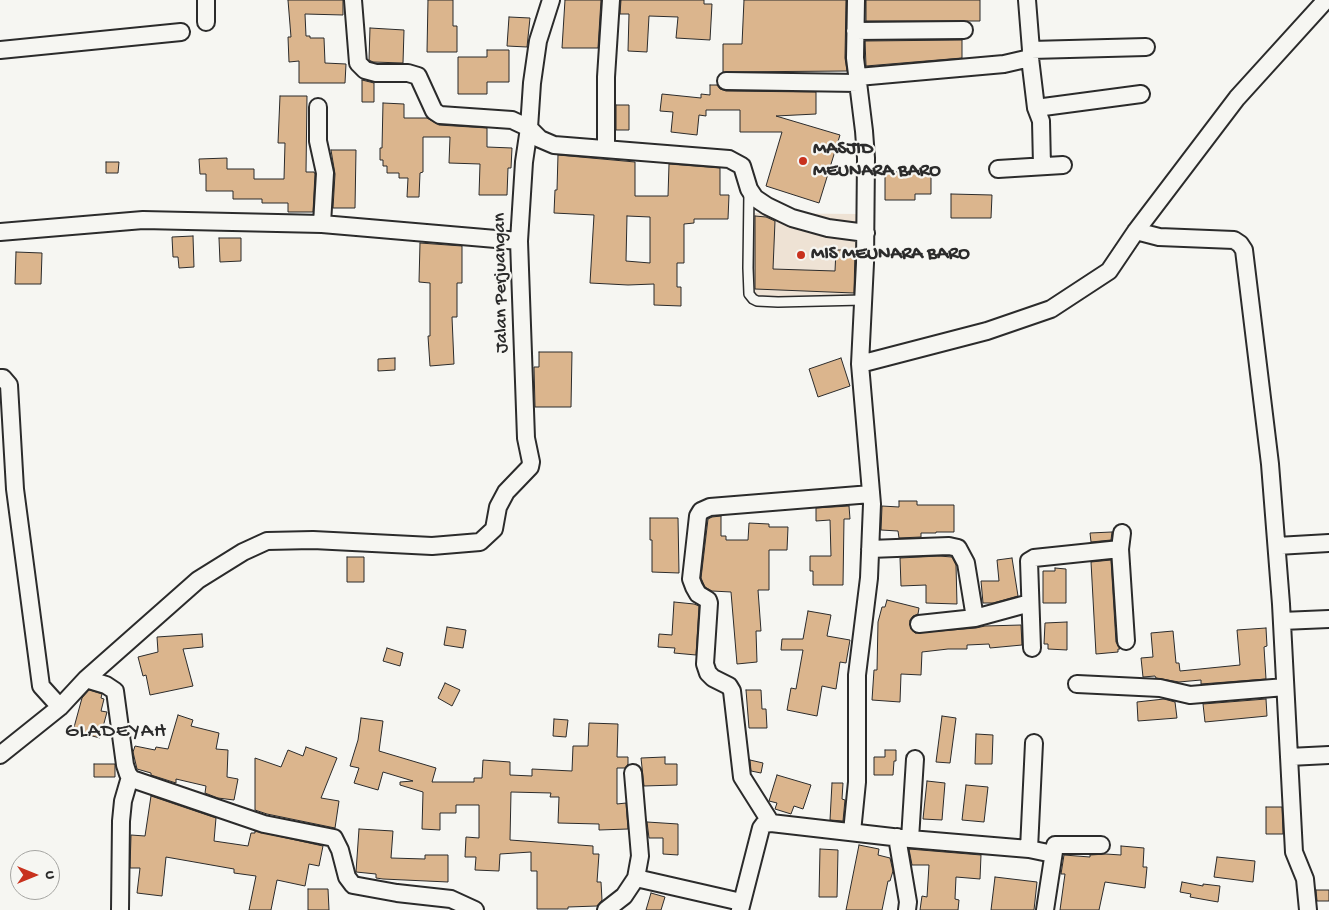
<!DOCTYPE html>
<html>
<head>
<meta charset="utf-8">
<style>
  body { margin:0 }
  #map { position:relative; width:1329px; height:910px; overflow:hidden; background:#f6f6f2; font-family:"Gochi Hand",sans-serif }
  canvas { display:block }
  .north { position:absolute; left:10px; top:850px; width:50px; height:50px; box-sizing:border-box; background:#f6f6f2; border:1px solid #a5a5a2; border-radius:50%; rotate:90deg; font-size:14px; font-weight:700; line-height:20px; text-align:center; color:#2b2b2b }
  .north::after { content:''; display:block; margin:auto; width:18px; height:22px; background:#c8321e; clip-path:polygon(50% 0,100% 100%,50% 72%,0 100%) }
</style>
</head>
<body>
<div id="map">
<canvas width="1329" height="910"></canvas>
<div class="north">U</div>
</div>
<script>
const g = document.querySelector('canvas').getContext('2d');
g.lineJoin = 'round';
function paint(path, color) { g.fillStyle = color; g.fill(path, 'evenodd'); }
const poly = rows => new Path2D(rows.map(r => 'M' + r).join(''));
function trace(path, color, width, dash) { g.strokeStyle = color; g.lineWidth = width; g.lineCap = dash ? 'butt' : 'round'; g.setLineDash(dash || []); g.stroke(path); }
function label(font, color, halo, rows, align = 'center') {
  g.font = font + ' "Gochi Hand",sans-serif'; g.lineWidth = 4.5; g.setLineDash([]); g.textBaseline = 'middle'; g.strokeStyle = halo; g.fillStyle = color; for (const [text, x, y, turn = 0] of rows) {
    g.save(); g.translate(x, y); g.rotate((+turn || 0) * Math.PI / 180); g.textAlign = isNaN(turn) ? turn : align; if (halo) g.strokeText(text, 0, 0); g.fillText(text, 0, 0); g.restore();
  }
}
paint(poly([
  [745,213,859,214,858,298,744,297]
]), '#eee2d4');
const building = poly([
  [288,0,343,0,343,15,305,14,306,36,310,36,310,38,324,38,325,63,346,64,345,83,299,83,299,61,289,62,288,37,291,37,288,0],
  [428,0,453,0,453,26,457,26,457,52,427,52,428,0],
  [565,0,601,0,598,48,562,48,565,0],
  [621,0,704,0,704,4,712,4,710,40,676,38,678,17,649,16,647,52,628,51,629,14,620,14,621,0],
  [744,0,846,0,845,58,847,71,723,72,723,44,742,44,744,0],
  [866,0,980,0,980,21,866,21,866,0],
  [509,17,530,18,527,47,507,46,509,17],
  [370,28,404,30,403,63,373,62,369,60,370,28],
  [962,40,962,58,866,66,865,41,962,40],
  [487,50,509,50,509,82,487,82,487,94,458,94,458,57,487,57,487,50],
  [362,80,374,83,374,102,362,102,362,80],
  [710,85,717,85,720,89,726,91,816,92,816,114,776,116,840,135,819,203,766,186,782,132,740,132,740,110,706,110,706,116,699,115,697,135,671,132,673,112,660,111,662,94,701,98,701,94,710,95,710,85],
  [280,96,307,96,306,172,314,172,315,174,313,212,288,212,288,203,262,203,262,199,233,199,233,191,206,191,206,174,200,174,199,159,227,158,227,169,254,169,254,179,284,179,285,143,278,143,280,96],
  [383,103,404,104,404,118,427,118,439,125,487,128,487,147,512,148,511,168,508,168,507,195,479,195,480,164,449,163,450,137,423,137,423,172,420,173,419,197,407,197,408,178,399,178,399,173,387,173,387,166,383,166,383,160,380,160,380,148,382,148,383,103],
  [616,105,629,105,629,130,616,130,616,105],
  [331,150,356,150,355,208,333,208,335,174,331,150],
  [558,155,635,162,635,196,668,196,669,164,720,168,720,195,729,195,728,219,694,219,694,223,684,224,684,263,677,263,677,287,681,287,681,306,654,305,654,284,628,285,590,283,594,215,554,213,555,190,557,190,558,155],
  [627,216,650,217,650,263,626,261,627,216],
  [106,162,119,162,118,173,106,173,106,162],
  [885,172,931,172,931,194,915,194,915,200,885,200,885,172],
  [951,194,992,195,991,218,951,218,951,194],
  [755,216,766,217,775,221,773,269,835,271,836,250,855,250,854,293,755,289,755,216],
  [193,236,194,267,179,268,178,257,173,257,172,237,193,236],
  [219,238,241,238,241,261,220,262,219,238],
  [420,243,462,246,462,283,457,283,457,317,452,317,454,364,430,366,428,336,430,336,430,283,419,282,420,243],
  [16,252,42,253,41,284,15,284,16,252],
  [539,352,572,352,571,407,535,407,534,367,539,367,539,352],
  [395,358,395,370,378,371,378,359,395,358],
  [841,358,850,386,818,397,809,369,841,358],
  [899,501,917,501,917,505,954,505,954,532,936,532,936,533,921,533,921,537,899,538,898,531,881,530,882,506,899,507,899,501],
  [849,506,850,519,844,519,843,585,813,585,813,571,810,571,810,556,831,556,830,520,816,521,816,508,849,506],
  [721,516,721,536,726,536,726,540,748,540,749,523,769,524,769,527,788,527,787,550,769,550,769,590,758,590,761,631,756,631,757,662,737,664,731,592,712,591,705,587,701,578,708,519,712,517,721,516],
  [650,518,678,518,679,573,652,572,652,540,650,540,650,518],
  [1112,532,1111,540,1091,542,1090,533,1112,532],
  [939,556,952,557,956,565,957,604,926,603,926,585,901,586,900,558,939,556],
  [347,557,364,557,364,582,347,582,347,557],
  [1012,558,1018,596,993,603,983,603,981,581,999,581,997,560,1012,558],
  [1111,560,1116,642,1120,649,1118,649,1118,652,1096,654,1091,562,1111,560],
  [1055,568,1066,569,1066,603,1043,603,1043,571,1055,571,1055,568],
  [887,600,919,608,918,614,913,616,910,620,911,629,915,633,976,628,985,626,1021,625,1022,645,990,648,989,644,967,645,967,649,948,649,922,652,921,675,901,674,900,702,872,700,874,670,877,670,878,622,882,607,885,607,887,600],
  [674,602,694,604,699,606,696,655,674,653,675,648,658,647,659,634,672,635,674,602],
  [808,611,831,615,827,636,850,640,846,663,840,662,836,689,822,686,817,716,787,710,791,688,796,689,803,650,781,650,782,639,803,639,808,611],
  [1067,622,1067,650,1048,649,1048,644,1044,644,1045,623,1067,622],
  [447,627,466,630,463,648,444,645,447,627],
  [1266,628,1267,646,1264,647,1266,679,1201,684,1201,680,1179,682,1156,678,1155,676,1143,677,1141,658,1153,657,1151,633,1173,631,1176,663,1179,663,1180,671,1240,665,1237,630,1266,628],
  [202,634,203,647,183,649,193,686,150,695,146,675,143,676,138,657,158,652,157,637,202,634],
  [387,648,403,653,400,666,383,661,387,648],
  [445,683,460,690,452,706,438,698,445,683],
  [89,690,102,694,101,698,104,699,101,711,107,712,100,738,73,731,82,698,89,690],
  [746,690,761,690,762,709,766,709,767,728,749,728,746,690],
  [1164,699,1175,702,1177,718,1138,721,1137,702,1164,699],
  [1266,699,1267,716,1205,722,1203,704,1266,699],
  [178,715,193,720,191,726,219,733,216,749,228,750,227,777,238,779,234,800,218,798,205,793,206,786,176,779,176,783,151,775,151,773,137,769,133,752,135,746,155,750,156,747,168,749,178,715],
  [942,716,956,718,950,763,936,762,942,716],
  [361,718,383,721,379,751,436,768,432,782,474,782,474,778,482,778,483,760,510,762,510,775,532,776,532,769,572,771,573,746,588,746,589,723,618,724,617,757,628,757,628,764,625,768,617,768,617,804,626,803,628,829,599,830,599,824,558,823,559,797,550,797,551,793,511,792,510,840,593,846,593,854,599,854,597,882,601,882,602,900,597,906,568,907,568,909,537,909,537,871,531,871,531,852,500,854,499,871,475,870,476,857,465,857,466,837,479,838,479,805,456,805,456,813,440,813,440,830,422,829,423,792,400,785,400,782,413,781,383,772,378,790,354,783,359,768,350,766,358,740,361,718],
  [554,719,568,720,566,737,553,736,554,719],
  [976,734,993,735,992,764,975,764,976,734],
  [306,747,337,758,321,798,339,801,335,828,267,814,255,810,255,758,281,767,288,750,303,756,306,747],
  [885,750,896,750,896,761,894,761,893,775,874,775,874,757,885,757,885,750],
  [665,757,665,764,677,764,677,785,644,786,641,758,665,757],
  [750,760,763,763,761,773,751,771,750,760],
  [94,764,115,764,115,777,94,777,94,764],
  [777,775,811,785,803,809,794,806,791,814,775,809,777,803,769,801,777,775],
  [927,781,945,783,942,820,923,819,927,781],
  [832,783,843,783,842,799,845,800,843,821,830,820,832,783],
  [966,785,988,787,984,822,962,820,966,785],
  [151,796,216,818,214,841,248,846,251,833,255,833,255,831,323,846,319,866,309,864,305,886,277,880,271,910,249,910,256,876,234,873,234,869,166,857,162,896,137,893,140,868,130,868,131,835,145,836,151,796],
  [1266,807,1282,807,1283,834,1266,834,1266,807],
  [647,822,678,824,678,855,663,854,663,838,649,838,647,822],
  [359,829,393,831,391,858,425,859,425,855,448,855,448,882,383,879,376,878,376,874,356,872,359,829],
  [859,845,879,849,878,855,890,858,893,871,890,881,888,881,882,910,846,910,859,845],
  [1121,846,1144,848,1143,867,1147,867,1145,888,1105,882,1099,910,1060,910,1065,874,1061,874,1064,855,1090,857,1090,855,1106,854,1121,855,1121,846],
  [820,849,838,850,837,897,819,897,820,849],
  [909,849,981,855,980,879,956,877,955,899,959,900,958,910,920,910,922,896,927,897,929,865,912,865,909,849],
  [1217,857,1255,861,1253,882,1214,877,1217,857],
  [995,877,1037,882,1034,910,991,910,995,877],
  [1182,882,1203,886,1203,884,1220,886,1218,902,1190,897,1191,894,1180,892,1182,882],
  [308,889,328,889,329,910,308,910,308,889],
  [1316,890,1329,890,1329,901,1317,901,1316,890],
  [651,893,665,897,661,910,646,910,651,893]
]);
paint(building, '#dbb58d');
trace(building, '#2b2b2b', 1);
const lane = poly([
  [749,192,748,268,749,294,753,299,757,301,778,302,863,300]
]);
const street = poly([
  [206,0,206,22],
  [353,0,358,63,365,70,376,73,408,73,418,76,434,111,440,115,512,120,529,128,540,139,554,145,729,159,742,166,749,189,755,198,767,206,792,218,828,228,866,233],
  [855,31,964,30],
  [0,50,181,32],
  [1031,50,1146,47],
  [1030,58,1036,108,1041,121,1042,166],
  [858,77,1004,64,1030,58,1031,50,1027,0],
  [726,81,858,83],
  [318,107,318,141,325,173,322,224],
  [1036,108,1141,94],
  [606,148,606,77,611,0],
  [998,169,1063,165],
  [1136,231,1159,237,1234,240,1240,244,1244,250,1270,464,1281,604,1294,852,1305,879,1308,910],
  [0,232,143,220,322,224,519,241],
  [860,364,987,331,1051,309,1109,271,1136,231,1237,98,1326,0],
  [0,378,3,378,9,385,15,489,41,686,60,707],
  [1277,546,1329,543],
  [870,549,949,546,958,548,966,563,975,618,919,624],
  [1120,549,1122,533],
  [975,618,1030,603],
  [1282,621,1329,619],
  [1032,648,1029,561,1034,558,1120,549,1126,641],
  [86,679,106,685,115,691,125,765,128,774,132,779,264,824,334,838,340,850,347,877,353,885,397,893,451,899,475,910],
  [1077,684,1160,688,1190,695,1285,687],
  [0,755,60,707,86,679,198,580,243,552,267,541,313,540,432,546,480,542,494,529,498,507,506,492,530,467,531,462,526,438,519,241,524,162,529,128,532,83,538,41,551,0],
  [1289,757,1329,755],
  [633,773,640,856,636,878],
  [771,823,742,777,732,691,729,686,713,678,708,673,705,664,709,603,708,600,698,594,694,587,691,579,698,516,701,511,710,507,871,494],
  [852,832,857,782,857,675,869,578,872,504,860,364,865,263,866,158,864,131,855,58,856,0],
  [897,837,908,902,907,910],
  [910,839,915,759],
  [1029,849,1034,743],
  [120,910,121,821,123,801,130,777],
  [606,910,624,896,636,878,741,902],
  [740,910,761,828,764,824,771,823,910,839,1029,849,1053,854],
  [1045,910,1055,845,1101,845]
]);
trace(lane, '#2b2b2b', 12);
trace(street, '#2b2b2b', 20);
trace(lane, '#f6f6f2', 9);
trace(street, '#f6f6f2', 16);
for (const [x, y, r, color] of [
  [803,161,5,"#c8321e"],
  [801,255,5,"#c8321e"]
]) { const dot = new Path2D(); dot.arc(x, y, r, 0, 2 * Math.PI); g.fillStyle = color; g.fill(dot); trace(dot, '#f6f6f2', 2); }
label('bold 19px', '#2b2b2b', '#f6f6f2', [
  ["MASJID",813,150],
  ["MEUNARA BARO",813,172],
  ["MIS MEUNARA BARO",811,255]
], 'left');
label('19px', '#2b2b2b', '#f6f6f2', [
  ["Jalan Perjuangan",502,283,-91]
]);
g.letterSpacing = '1px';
label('21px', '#2b2b2b', '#f6f6f2', [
  ["GLADEYAH",116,733]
]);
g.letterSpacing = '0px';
</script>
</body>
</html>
